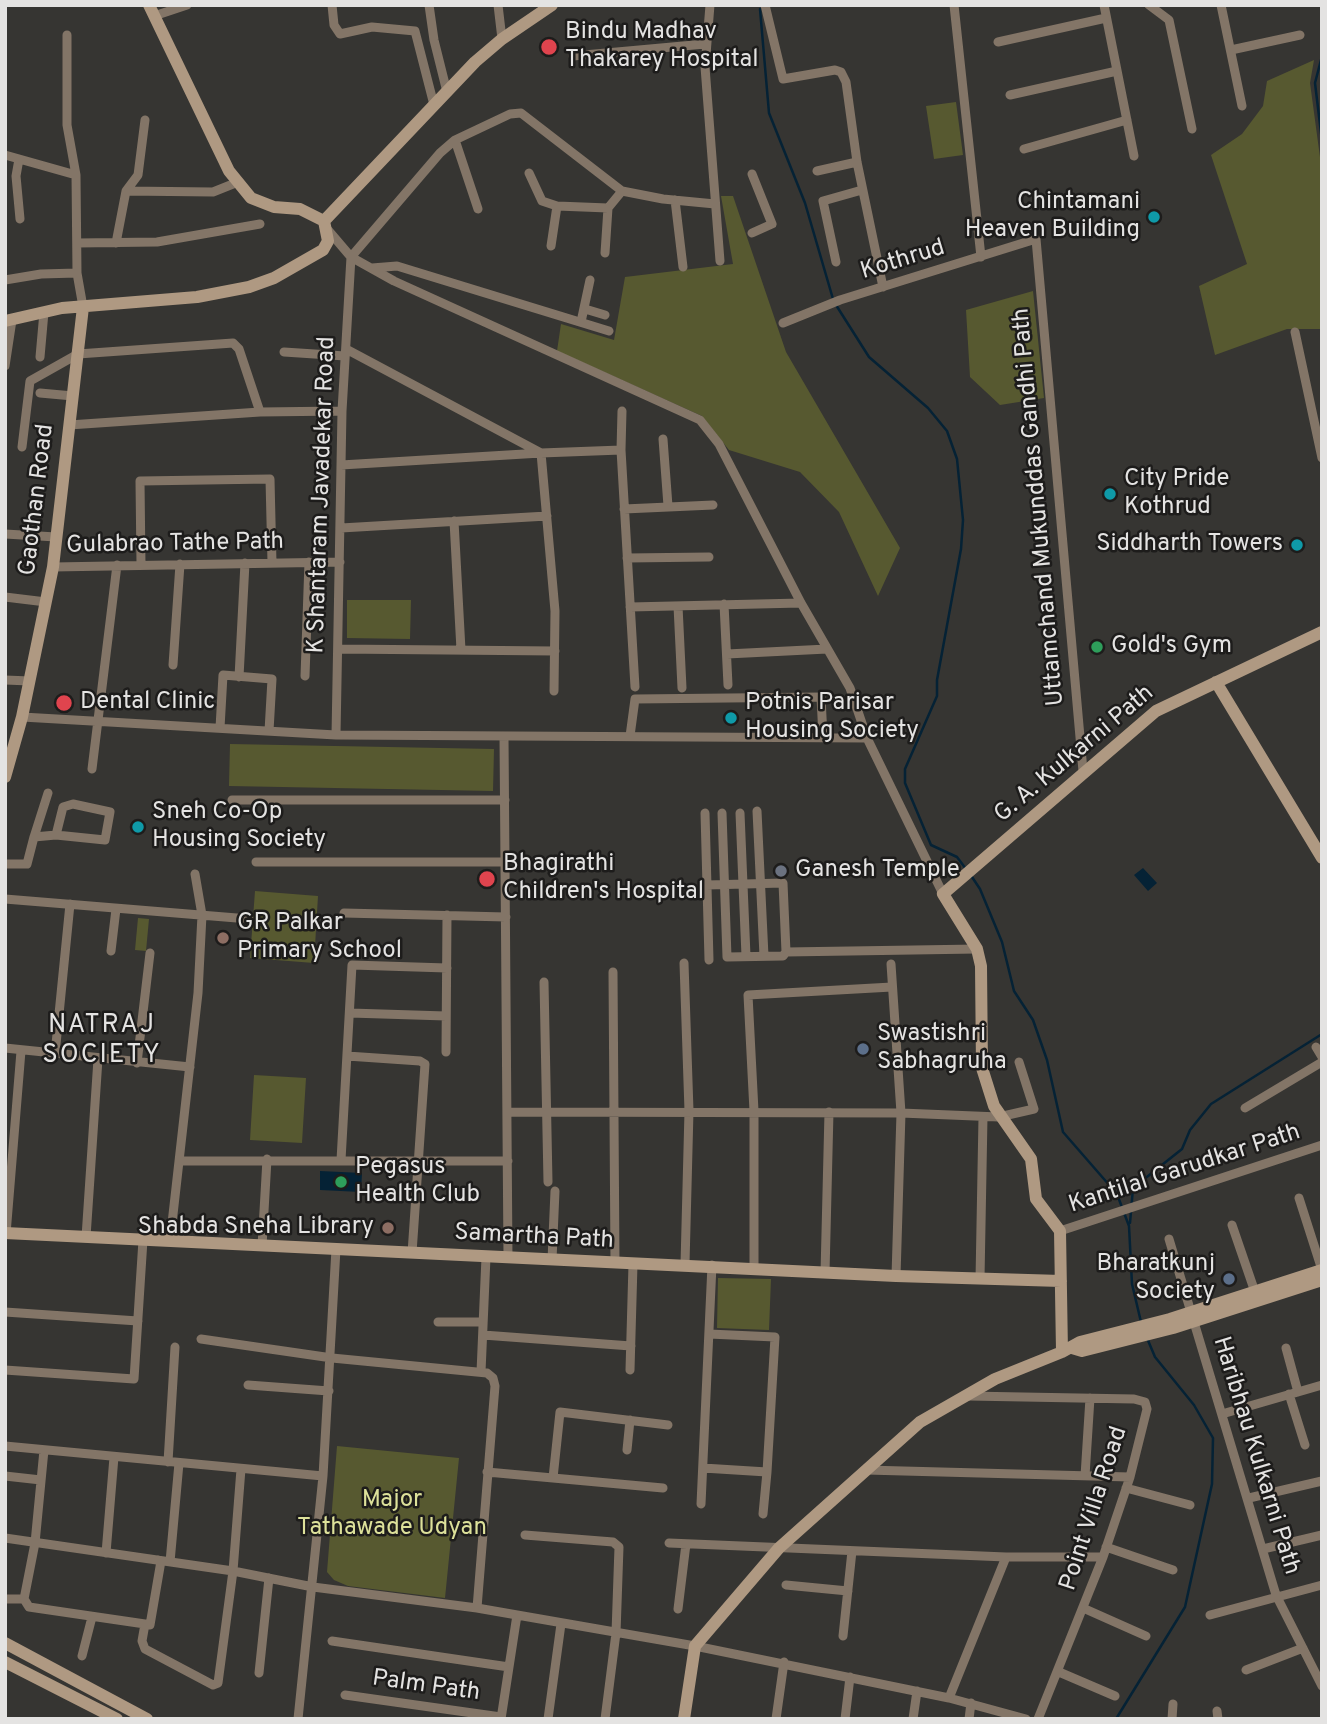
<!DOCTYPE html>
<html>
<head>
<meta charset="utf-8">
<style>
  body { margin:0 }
  #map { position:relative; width:1327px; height:1724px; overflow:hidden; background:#363532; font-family:Overpass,sans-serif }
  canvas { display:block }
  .frame { position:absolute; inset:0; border:7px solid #e4e3e2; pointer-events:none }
</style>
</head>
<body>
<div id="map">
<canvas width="1327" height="1724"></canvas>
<div class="frame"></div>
</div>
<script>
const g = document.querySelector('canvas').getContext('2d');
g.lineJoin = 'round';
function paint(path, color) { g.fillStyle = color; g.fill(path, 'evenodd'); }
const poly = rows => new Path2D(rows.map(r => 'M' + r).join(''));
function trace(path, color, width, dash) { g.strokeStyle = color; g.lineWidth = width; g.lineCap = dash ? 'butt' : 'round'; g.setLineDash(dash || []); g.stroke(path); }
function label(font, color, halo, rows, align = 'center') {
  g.font = font + ' Overpass,sans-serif'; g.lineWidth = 5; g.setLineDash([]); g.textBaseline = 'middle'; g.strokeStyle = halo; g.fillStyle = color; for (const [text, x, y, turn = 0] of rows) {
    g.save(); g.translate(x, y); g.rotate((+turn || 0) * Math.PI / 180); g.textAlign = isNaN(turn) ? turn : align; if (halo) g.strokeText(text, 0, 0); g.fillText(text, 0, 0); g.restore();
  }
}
paint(poly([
  [1314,60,1310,83,1322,172,1322,329,1287,329,1215,355,1199,286,1247,264,1211,155,1242,134,1263,106,1267,81],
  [956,102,963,155,934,159,926,106],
  [721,196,733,196,786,352,900,548,878,596,839,512,800,472,729,450,702,416,557,351,561,324,614,340,625,277,733,264],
  [1033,291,1044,398,1000,405,970,377,966,310],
  [347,600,411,600,410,639,347,638],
  [230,744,494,749,493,791,229,786],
  [255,891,318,896,314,963,250,958],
  [138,918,149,919,146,951,135,950],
  [254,1075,306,1078,302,1143,250,1140],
  [718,1278,771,1279,769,1330,717,1328],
  [337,1446,459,1458,445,1598,348,1586,334,1580,327,1572]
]), '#575930');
paint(poly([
  [1143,868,1157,883,1148,891,1134,875],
  [320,1171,362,1173,361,1192,320,1190]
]), '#052235');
trace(poly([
  [760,9,769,113,805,203,833,299],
  [1322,56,1315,83,1322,141],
  [836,305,869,357,928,408,947,431,957,459,963,520,961,549,937,680,937,696,905,769,905,783,931,845,957,857,966,869],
  [970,874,980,889,1002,942,1014,991,1033,1020,1047,1060,1063,1132,1117,1194,1129,1226,1132,1284,1141,1322],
  [1130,1223,1133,1188,1182,1149,1190,1130,1211,1104,1322,1034],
  [1116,1719,1185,1607,1212,1484,1213,1438,1194,1405,1155,1357,1147,1338]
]), '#052235', 2.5);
trace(poly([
  [332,5,334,25,340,34,372,27,415,31,434,105],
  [429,5,434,40,447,92],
  [498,5,502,39],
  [710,5,705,67,720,261],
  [765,5,783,79,835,70,841,72,846,82,857,162,883,287],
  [954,5,981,257],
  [1104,5,1134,156],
  [1149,5,1169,20,1192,129],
  [1221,5,1242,106],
  [154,16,187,5],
  [67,35,67,125,76,175,77,273,83,307],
  [998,42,1106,18],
  [1231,50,1300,35],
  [573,56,705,44],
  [1010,95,1117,71],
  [455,140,478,209],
  [1024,149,1127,120],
  [5,155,76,175],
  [19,159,16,176,20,219],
  [817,171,857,162],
  [529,173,542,201,557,206,608,208,622,191],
  [126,191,213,192,238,182],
  [675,200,683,267],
  [328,230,351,257,394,281,700,420,719,444,801,603,850,688,867,738,943,894],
  [752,233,772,224,752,174],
  [77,243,157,242,260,224],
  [116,243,126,191,138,175,145,120],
  [551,246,557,206],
  [605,253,608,208],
  [836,262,823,201,862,190],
  [372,268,397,266,609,331],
  [5,280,41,274,77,273],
  [585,309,605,315],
  [581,322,590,280],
  [783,323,840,300,1036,239,1083,771],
  [1295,332,1322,458],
  [346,349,541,453,621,450],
  [284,352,345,356],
  [40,357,44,312],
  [5,366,12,320],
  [40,393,73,396],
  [622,411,621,450,635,687],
  [69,425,260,412,342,411],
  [663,439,668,506],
  [22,447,30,381,78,354,233,343,239,349,260,412],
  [341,465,541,453,555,611,554,691],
  [624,509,713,505],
  [454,521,461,650],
  [341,528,547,516],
  [5,534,56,537],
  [627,558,709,557],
  [141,565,140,481,270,479,272,563],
  [53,567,340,562],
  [5,597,46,602],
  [724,604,728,685],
  [678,606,682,688],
  [630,607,801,603],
  [338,649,555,651],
  [727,654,827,649],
  [173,665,180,564],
  [305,676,309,562],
  [239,677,245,563],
  [5,680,30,681],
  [22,717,336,735,867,738],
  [220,728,223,675,272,679,269,731],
  [336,735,342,411,351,257,440,153,455,140,510,114,521,113,622,191,663,199,715,204],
  [504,736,508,1258],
  [630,736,635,699,821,697,823,737],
  [92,769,117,565],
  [232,800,505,800],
  [757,811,764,956],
  [705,813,709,960],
  [722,813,727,957,783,956,786,952],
  [740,813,746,956],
  [34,837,48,793],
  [256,862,505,862],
  [5,864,27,864,34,837,56,835,105,840,110,812,73,804,63,807,56,835],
  [707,885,783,883,786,952,977,949],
  [5,899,249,919],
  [344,913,506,917],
  [111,951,116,909],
  [684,963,689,1111,685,1264],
  [891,964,901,1113,896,1276],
  [613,972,615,1263],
  [544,982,548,1182],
  [350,1013,446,1016],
  [1316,1047,1322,1057],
  [5,1048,190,1067],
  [446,1052,447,915],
  [55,1054,70,904],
  [347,1056,420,1061,425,1064,412,1253],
  [137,1063,150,953],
  [1245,1108,1322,1062],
  [507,1112,901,1113,999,1117,1034,1109,1019,1062],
  [341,1160,352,965,447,968],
  [179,1161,508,1161],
  [1299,1198,1322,1270],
  [1232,1225,1255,1292],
  [1060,1231,1322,1145],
  [6,1234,21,1051],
  [86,1237,98,1059],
  [1169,1239,1276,1595,1322,1686],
  [170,1241,198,993,202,915,195,874],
  [262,1246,267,1159],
  [552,1260,555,1191],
  [754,1268,754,1111,748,995,892,987],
  [825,1273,829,1112],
  [980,1279,983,1117],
  [5,1312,138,1321],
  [438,1322,483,1322],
  [483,1335,631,1346],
  [201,1339,332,1358,487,1373,493,1378,495,1386,477,1608],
  [1286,1348,1298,1392],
  [5,1370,134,1379,143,1240],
  [630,1370,633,1264],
  [481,1372,486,1257],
  [248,1385,329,1391],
  [1289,1394,1305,1445],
  [968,1396,1134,1399,1145,1402,1147,1409,1130,1477,1103,1557,1038,1719],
  [1222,1414,1322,1385],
  [5,1446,323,1476],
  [44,1450,35,1543,24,1599,29,1607,145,1624],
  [627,1450,630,1420],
  [168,1462,175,1347],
  [703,1468,767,1472,775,1337,709,1334],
  [866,1470,1130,1477],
  [487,1472,663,1488],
  [5,1476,41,1480],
  [1085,1476,1090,1398],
  [553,1478,560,1412,668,1425],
  [1126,1488,1190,1505],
  [1249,1498,1322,1481],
  [701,1504,712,1265],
  [763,1514,767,1472],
  [525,1535,613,1542,619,1547,616,1633,605,1719],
  [5,1538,233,1571,313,1587,477,1608,695,1646,949,1698,1026,1719],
  [669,1543,1006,1557,1103,1557],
  [1106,1547,1173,1570],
  [1263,1549,1322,1535],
  [106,1553,114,1457],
  [158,1560,161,1561,150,1625,145,1624,142,1641,145,1649,213,1685,218,1683,233,1571,241,1469],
  [170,1562,179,1463],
  [786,1585,848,1591],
  [5,1599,24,1599],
  [1083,1608,1146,1636],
  [678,1609,686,1544],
  [1210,1615,1322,1585],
  [843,1636,852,1551],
  [332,1641,509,1667],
  [82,1656,92,1617],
  [1246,1670,1303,1648],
  [1059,1672,1115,1696],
  [259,1673,269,1578],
  [345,1695,501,1717],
  [949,1698,1006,1557],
  [1217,1711,1218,1719],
  [298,1719,323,1476,336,1249],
  [501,1719,517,1615],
  [548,1719,561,1624],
  [776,1719,784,1662],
  [845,1719,850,1677],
  [913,1719,917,1691],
  [969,1719,971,1703],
  [1172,1719,1173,1704]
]), '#837567', 9);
trace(poly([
  [149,5,229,171,251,198,274,207,300,209,324,221],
  [324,221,475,62,502,39,552,5],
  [5,321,62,308,197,297,249,287,274,278,323,250,328,241,324,221],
  [1216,682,1322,858],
  [5,777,22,717,53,567,83,307],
  [5,1233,896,1276,1061,1281],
  [1072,1348,1082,1351,1173,1328,1322,1280],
  [1062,1352,1060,1231,1036,1199,1031,1159,994,1106,982,1068,981,966,977,949,943,894,1156,711,1322,632],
  [5,1643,147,1719],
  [5,1662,117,1719],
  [684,1719,695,1646,779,1548,920,1422,995,1379,1062,1352,1080,1342,1170,1319,1322,1270]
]), '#af9982', 12);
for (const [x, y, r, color] of [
  [549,47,9,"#e0444e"],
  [1154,217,7,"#0f9aa8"],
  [1110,494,7,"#0f9aa8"],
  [1297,545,7,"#0f9aa8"],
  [1097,647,7,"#2e9e5b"],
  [64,703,9,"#e0444e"],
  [731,718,7,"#0f9aa8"],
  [138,827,7,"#0f9aa8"],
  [781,871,7,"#6b7280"],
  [487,879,9,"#e0444e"],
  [223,938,7,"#8d6e63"],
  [863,1049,7,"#5c6f8a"],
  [341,1182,7,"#2e9e5b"],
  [388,1228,7,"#8d6e63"],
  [1229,1279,7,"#5c6f8a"]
]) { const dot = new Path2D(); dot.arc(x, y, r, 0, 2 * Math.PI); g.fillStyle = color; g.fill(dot); trace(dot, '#1d1c1b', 2.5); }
label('24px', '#e4e3e2', '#1d1c1b', [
  ["Bindu Madhav",565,33],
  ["Thakarey Hospital",565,61],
  ["Chintamani",1140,203,"right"],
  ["Heaven Building",1140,231,"right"],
  ["City Pride",1124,480],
  ["Kothrud",1124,508],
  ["Siddharth Towers",1283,545,"right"],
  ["Gold's Gym",1111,647],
  ["Dental Clinic",80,703],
  ["Potnis Parisar",745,704],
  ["Housing Society",745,732],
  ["Sneh Co-Op",152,813],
  ["Housing Society",152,841],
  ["Bhagirathi",503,865],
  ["Children's Hospital",503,893],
  ["Ganesh Temple",795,871],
  ["GR Palkar",237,924],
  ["Primary School",237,952],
  ["Swastishri",877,1035],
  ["Sabhagruha",877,1063],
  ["Pegasus",355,1168],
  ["Health Club",355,1196],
  ["Shabda Sneha Library",374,1228,"right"],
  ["Bharatkunj",1215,1265,"right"],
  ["Society",1215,1293,"right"]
], 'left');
label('24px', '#e4e3e2', '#1d1c1b', [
  ["Kothrud",903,261,-17],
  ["K Shantaram Javadekar Road",323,495,-88],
  ["Gaothan Road",38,500,-83],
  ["Uttamchand Mukunddas Gandhi Path",1040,507,-95],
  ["Gulabrao Tathe Path",175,545,-1],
  ["G. A. Kulkarni Path",1075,755,-40],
  ["Kantilal Garudkar Path",1185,1170,-18],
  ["Samartha Path",534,1238,3],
  ["Haribhau Kulkarni Path",1255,1456,73],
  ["Point Villa Road",1095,1509,-72],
  ["Palm Path",426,1687,8]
]);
label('24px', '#dde19a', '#1d1c1b', [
  ["Major",392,1501],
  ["Tathawade Udyan",392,1529]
]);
g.letterSpacing = '2px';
label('26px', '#e4e3e2', '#1d1c1b', [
  ["NATRAJ",102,1027],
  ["SOCIETY",102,1057]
]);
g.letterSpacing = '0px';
</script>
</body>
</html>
